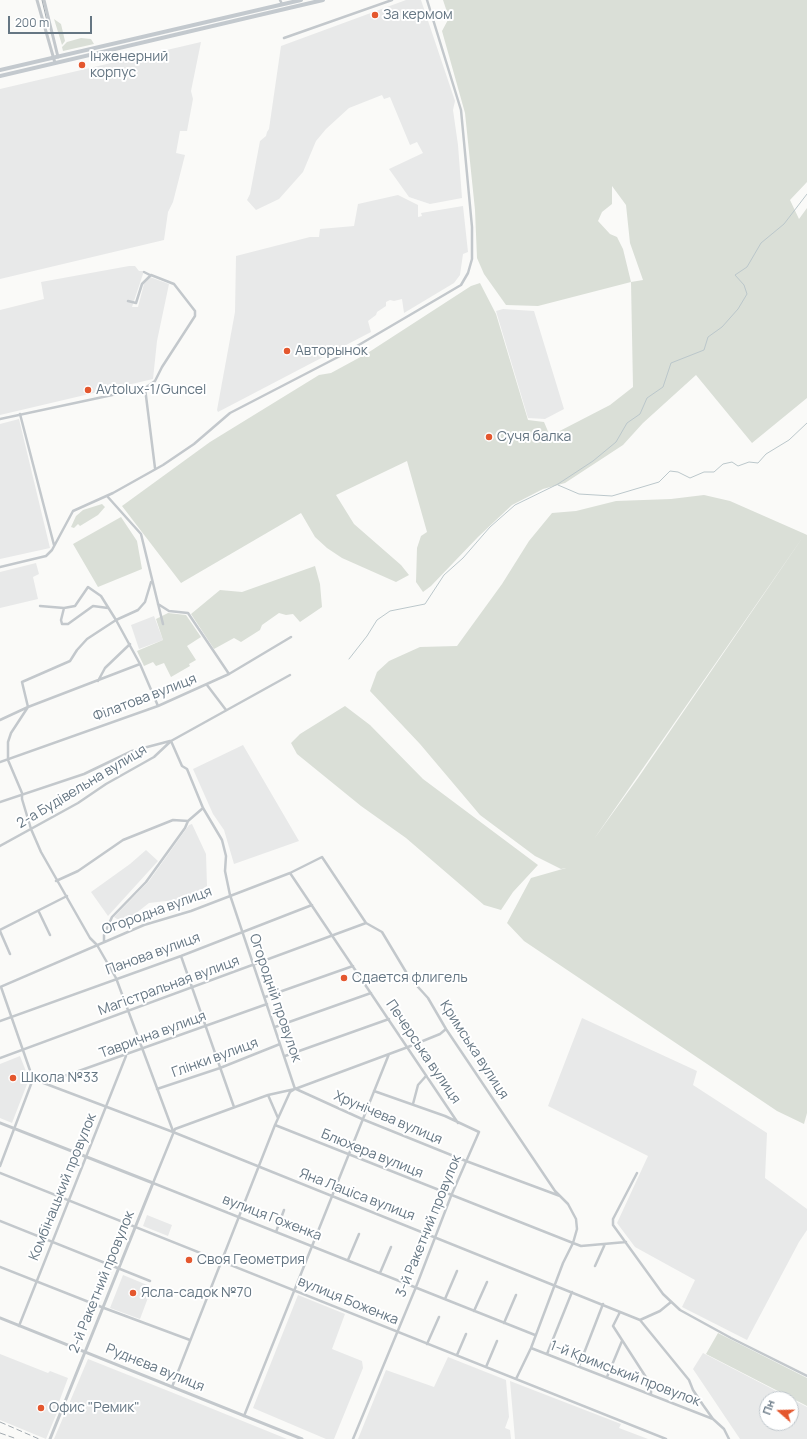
<!DOCTYPE html>
<html>
<head>
<meta charset="utf-8">
<style>
  body { margin:0 }
  #map { position:relative; width:807px; height:1439px; overflow:hidden; background:#fafaf8; font-family:Manrope,sans-serif }
  canvas { display:block }
  .north { position:absolute; left:759px; top:1391px; width:40px; height:40px; box-sizing:border-box; background:#fff; border:1px solid #c1c8cd; border-radius:50%; rotate:290deg; font-size:11px; font-weight:700; line-height:16px; text-align:center; color:#657683 }
  .north::after { content:''; display:block; margin:auto; width:14px; height:18px; background:#e4572e; clip-path:polygon(50% 0,100% 100%,50% 72%,0 100%) }
  .scale { position:absolute; left:8px; top:16px; width:84px; height:18px; box-sizing:border-box; border:2px solid #657683; border-top:0; padding-left:5px; font-size:12px; line-height:14px; white-space:nowrap; color:#657683; -webkit-text-stroke:3px #fff; paint-order:stroke }
</style>
</head>
<body>
<div id="map">
<canvas width="807" height="1439"></canvas>
<div class="north">Пн</div>
<div class="scale">200 m</div>
</div>
<script>
const g = document.querySelector('canvas').getContext('2d');
g.lineJoin = 'round';
function paint(path, color) { g.fillStyle = color; g.fill(path, 'evenodd'); }
const poly = rows => new Path2D(rows.map(r => 'M' + r).join(''));
function trace(path, color, width, dash) { g.strokeStyle = color; g.lineWidth = width; g.lineCap = dash ? 'butt' : 'round'; g.setLineDash(dash || []); g.stroke(path); }
function label(font, color, halo, rows, align = 'center') {
  g.font = font + ' Manrope,sans-serif'; g.lineWidth = 4; g.setLineDash([]); g.textBaseline = 'middle'; g.strokeStyle = halo; g.fillStyle = color; for (const [text, x, y, turn = 0] of rows) {
    g.save(); g.translate(x, y); g.rotate((+turn || 0) * Math.PI / 180); g.textAlign = isNaN(turn) ? turn : align; if (halo) g.strokeText(text, 0, 0); g.fillText(text, 0, 0); g.restore();
  }
}
paint(poly([
  [406,0,421,0,455,101,453,110,458,145,462,198,430,204,409,197,389,169,423,153,417,142,410,145,390,97,384,99,382,95,349,108,326,129,316,141,303,172,279,199,256,210,247,200,250,194,260,141,266,136,267,132,269,129,281,46],
  [201,42,191,91,193,99,187,131,180,131,176,153,185,155,173,202,168,212,164,240,0,279,0,89],
  [398,195,418,205,418,217,422,216,421,213,463,206,468,252,463,254,460,275,454,283,404,313,402,299,394,301,390,300,386,302,386,306,377,312,376,315,368,321,371,332,218,412,217,410,235,312,236,256,310,237,319,237,320,229,354,226,358,204],
  [129,266,135,266,139,271,144,271,132,307,138,307,144,284,150,277,169,284,157,341,153,379,0,415,0,310,44,299,41,282],
  [503,309,534,311,564,409,545,419,528,418,496,311],
  [19,419,50,548,0,559,0,424],
  [36,563,39,574,33,577,38,599,0,608,0,572],
  [154,616,163,640,139,649,131,625],
  [243,745,299,841,234,864,224,830,213,814,193,769],
  [192,824,206,854,207,886,194,894,175,900,149,903,126,921,117,919,114,917,149,881,189,825],
  [146,850,158,861,108,916,91,892,130,864],
  [582,1018,697,1071,693,1085,767,1133,765,1178,807,1209,807,1230,799,1242,747,1340,682,1307,695,1280,635,1247,617,1223,648,1156,548,1106],
  [20,1056,29,1079,12,1123,0,1118,0,1064],
  [147,1215,172,1225,168,1236,143,1226],
  [123,1275,152,1287,140,1319,110,1308],
  [298,1295,345,1314,332,1349,362,1361,363,1368,334,1439,326,1439,253,1408],
  [703,1353,807,1407,807,1439,740,1439,693,1369],
  [767,1399,791,1399,791,1423,767,1423],
  [0,1354,48,1373,50,1371,68,1378,59,1402,61,1403,46,1439,0,1420],
  [448,1357,506,1380,509,1417,505,1428,510,1430,511,1439,358,1439,386,1370,434,1387],
  [88,1359,171,1392,287,1439,54,1439],
  [510,1381,621,1424,619,1428,648,1439,515,1439]
]), '#e8e9e9');
paint(poly([
  [443,0,807,0,807,182,790,200,799,219,807,208,807,398,752,443,696,375,643,423,623,445,565,483,543,489,512,505,478,537,431,586,423,592,416,582,417,548,421,536,427,532,407,461,336,495,354,524,401,565,409,575,396,582,342,558,327,548,315,537,301,513,181,583,122,506,210,442,319,375,331,373,366,354,471,286,480,283,496,314,528,420,544,422,550,436,610,405,633,387,631,282,538,306,506,305,484,274,477,258,475,210,465,113,442,31,449,18],
  [612,186,626,205,630,243,643,280,631,282,623,249,617,237,610,234,598,221,602,212,612,204],
  [54,19,61,24,65,41,62,45],
  [81,38,91,39,94,44,63,51,62,47,67,42],
  [704,495,730,501,805,534,594,839,638,778,805,534,807,535,807,1113,804,1124,777,1111,524,941,507,923,531,878,566,868,561,869,535,856,480,815,420,744,370,691,377,672,389,661,420,647,457,646,502,584,529,541,552,513,576,511,616,501,671,499],
  [102,504,105,507,98,515,80,526,78,524,74,528,71,527,76,516,83,510],
  [121,517,137,541,142,569,98,587,73,544],
  [315,566,320,584,322,607,300,622,293,614,286,615,279,613,262,625,260,630,241,642,234,638,214,649,191,614,220,590,242,592],
  [168,613,186,615,201,637,187,646,196,660,189,664,190,666,171,677,164,663,156,666,153,662,144,666,137,651,163,640,156,619],
  [345,706,370,725,423,779,538,865,513,892,501,910,484,905,406,838,361,806,297,754,291,743,300,734],
  [718,1333,807,1378,807,1406,706,1354]
]), '#dadfd7');
trace(poly([
  [558,485,579,494,612,496,659,482,670,471,678,472,690,478,704,472,714,472,723,464,732,462,738,466,749,462,758,463,766,454,789,440,807,423],
  [349,659,367,636,377,620,390,611,425,604,444,575,463,558,490,527,515,505,558,484,593,461,616,442,627,423,640,414,647,398,663,387,671,363,704,350,708,337,722,327,738,309,747,294,744,285,735,275,747,267,761,243,784,224,807,194]
]), '#bbc7cb', 1);
trace(poly([
  [280,0,282,4],
  [284,38,392,0],
  [144,272,150,275],
  [145,388,155,468],
  [20,414,54,545],
  [0,419,145,388,155,381,162,367,195,316,195,311,174,284,151,275,142,284,136,303,128,301],
  [107,496,141,534,163,624],
  [0,567,46,556,52,550,73,511,113,493,163,465,194,444,230,413,340,356,461,285,468,273,472,259,472,227,461,110,427,0],
  [158,604,169,611,188,613,229,674],
  [40,606,64,608,75,606,88,587,101,596,116,620,138,610,145,602,151,582],
  [64,608,61,620,62,624,68,624,93,606,108,608],
  [98,681,105,668,130,644],
  [207,685,226,710],
  [158,706,140,664,116,620,87,639,77,650,70,661,22,682,28,707,11,733,8,742,8,760,22,793,22,799,31,829,41,852,90,938,97,945,116,978,173,1131],
  [0,720,28,707,140,664],
  [171,741,182,766,187,769,203,808,222,840,226,856,225,871,230,895,295,1089,290,1092,275,1125,172,1387],
  [0,762,158,706,229,674,291,637],
  [0,802,84,774,132,751,170,741],
  [0,846,78,803,106,784,154,757,171,741,290,675],
  [290,873,458,1123],
  [56,881,78,871,123,840,173,820,188,821],
  [39,912,50,935],
  [0,930,67,896],
  [0,931,10,954],
  [104,942,104,935,112,917,146,882,185,828,188,821,203,808],
  [181,956,234,1107],
  [0,987,144,925,191,911,290,873,322,857,366,923,382,932,409,977,428,998,446,1029,555,1191,568,1204,576,1219,577,1229,573,1243,563,1263,531,1348,516,1379],
  [1,987,33,1079],
  [265,997,353,966],
  [0,1021,181,956,312,905],
  [275,1027,371,993],
  [446,1029,440,1034,408,1047,295,1089,268,1095,175,1129,153,1183,535,1335],
  [285,1056,389,1019],
  [0,1058,366,923],
  [33,1079,173,1132,640,1320,660,1311,671,1302],
  [45,1083,267,1004],
  [157,1089,220,1068,280,1044],
  [296,1089,362,1119,466,1161,560,1196],
  [268,1095,278,1118],
  [413,1104,418,1085,426,1076],
  [275,1125,573,1243,581,1246,626,1242],
  [0,1166,33,1079],
  [0,1173,666,1439],
  [637,1173,613,1219,613,1225,663,1294,680,1310,731,1338,807,1376],
  [0,1221,150,1281],
  [276,1232,284,1210],
  [348,1260,359,1234],
  [595,1266,605,1244],
  [0,1267,104,1308,190,1340],
  [380,1273,391,1247],
  [445,1299,457,1271],
  [474,1311,487,1282],
  [620,1312,613,1326,651,1385,651,1394],
  [640,1320,689,1380,693,1390,703,1405,713,1419,724,1429,729,1439],
  [504,1323,516,1295],
  [19,1326,126,1056],
  [427,1344,439,1317],
  [531,1348,713,1419],
  [547,1354,572,1292],
  [457,1355,466,1334],
  [579,1366,603,1304],
  [486,1367,497,1341],
  [607,1377,622,1341],
  [244,1416,389,1054],
  [353,1439,416,1287,451,1196,479,1132,445,1116,374,1091]
]), '#c3c8cc', 2.5);
trace(poly([
  [37,0,55,63],
  [44,0,58,57],
  [0,1123,153,1183,50,1439],
  [0,1318,302,1439]
]), '#c3c8cc', 3);
trace(poly([
  [0,70,301,0],
  [0,76,323,0]
]), '#c3c9ce', 4);
trace(poly([
  [42,0,47,21]
]), '#a2aab0', 1);
trace(poly([
  [0,1422,39,1439],
  [0,1433,17,1439]
]), '#a2aab0', 1, [6, 3]);
for (const [x, y, r, color] of [
  [375,15,4,"#e4572e"],
  [82,65,4,"#e4572e"],
  [287,351,4,"#e4572e"],
  [88,390,4,"#e4572e"],
  [489,437,4,"#e4572e"],
  [344,978,4,"#e4572e"],
  [13,1078,4,"#e4572e"],
  [189,1260,4,"#e4572e"],
  [133,1293,4,"#e4572e"],
  [41,1408,4,"#e4572e"]
]) { const dot = new Path2D(); dot.arc(x, y, r, 0, 2 * Math.PI); g.fillStyle = color; g.fill(dot); trace(dot, '#fff', 1.5); }
label('14px', '#657683', '#fff', [
  ["За кермом",383,15],
  ["Інженерний",90,57],
  ["корпус",90,73],
  ["Авторынок",295,351],
  ["Avtolux-1/Guncel",96,390],
  ["Сучя балка",497,437],
  ["Сдается флигель",352,978],
  ["Школа №33",21,1078],
  ["Своя Геометрия",197,1260],
  ["Ясла-садок №70",141,1293],
  ["Офис \"Ремик\"",49,1408]
], 'left');
label('14px', '#657683', '#fff', [
  ["Філатова вулиця",145,698,-21],
  ["2-а Будівельна вулиця",82,787,-31],
  ["Огородна вулиця",157,911,-20],
  ["Панова вулиця",153,954,-20],
  ["Магістральная вулиця",169,986,-20],
  ["Огородній провулок",275,998,71],
  ["Таврична вулиця",153,1035,-20],
  ["Кримська вулиця",474,1050,57],
  ["Печерська вулиця",423,1052,56],
  ["Глінки вулиця",215,1058,-20],
  ["Хрунічева вулиця",388,1118,23],
  ["Блюхера вулиця",372,1154,22],
  ["Комбінацький провулок",63,1187,-68],
  ["Яна Лаціса вулиця",357,1195,21],
  ["вулиця Гоженка",272,1218,21],
  ["3-й Ракетний провулок",429,1226,-68],
  ["2-й Ракетний провулок",102,1282,-68],
  ["вулиця Боженка",348,1301,22],
  ["Руднєва вулиця",155,1368,22],
  ["1-й Кримський провулок",625,1374,21]
]);
</script>
</body>
</html>
